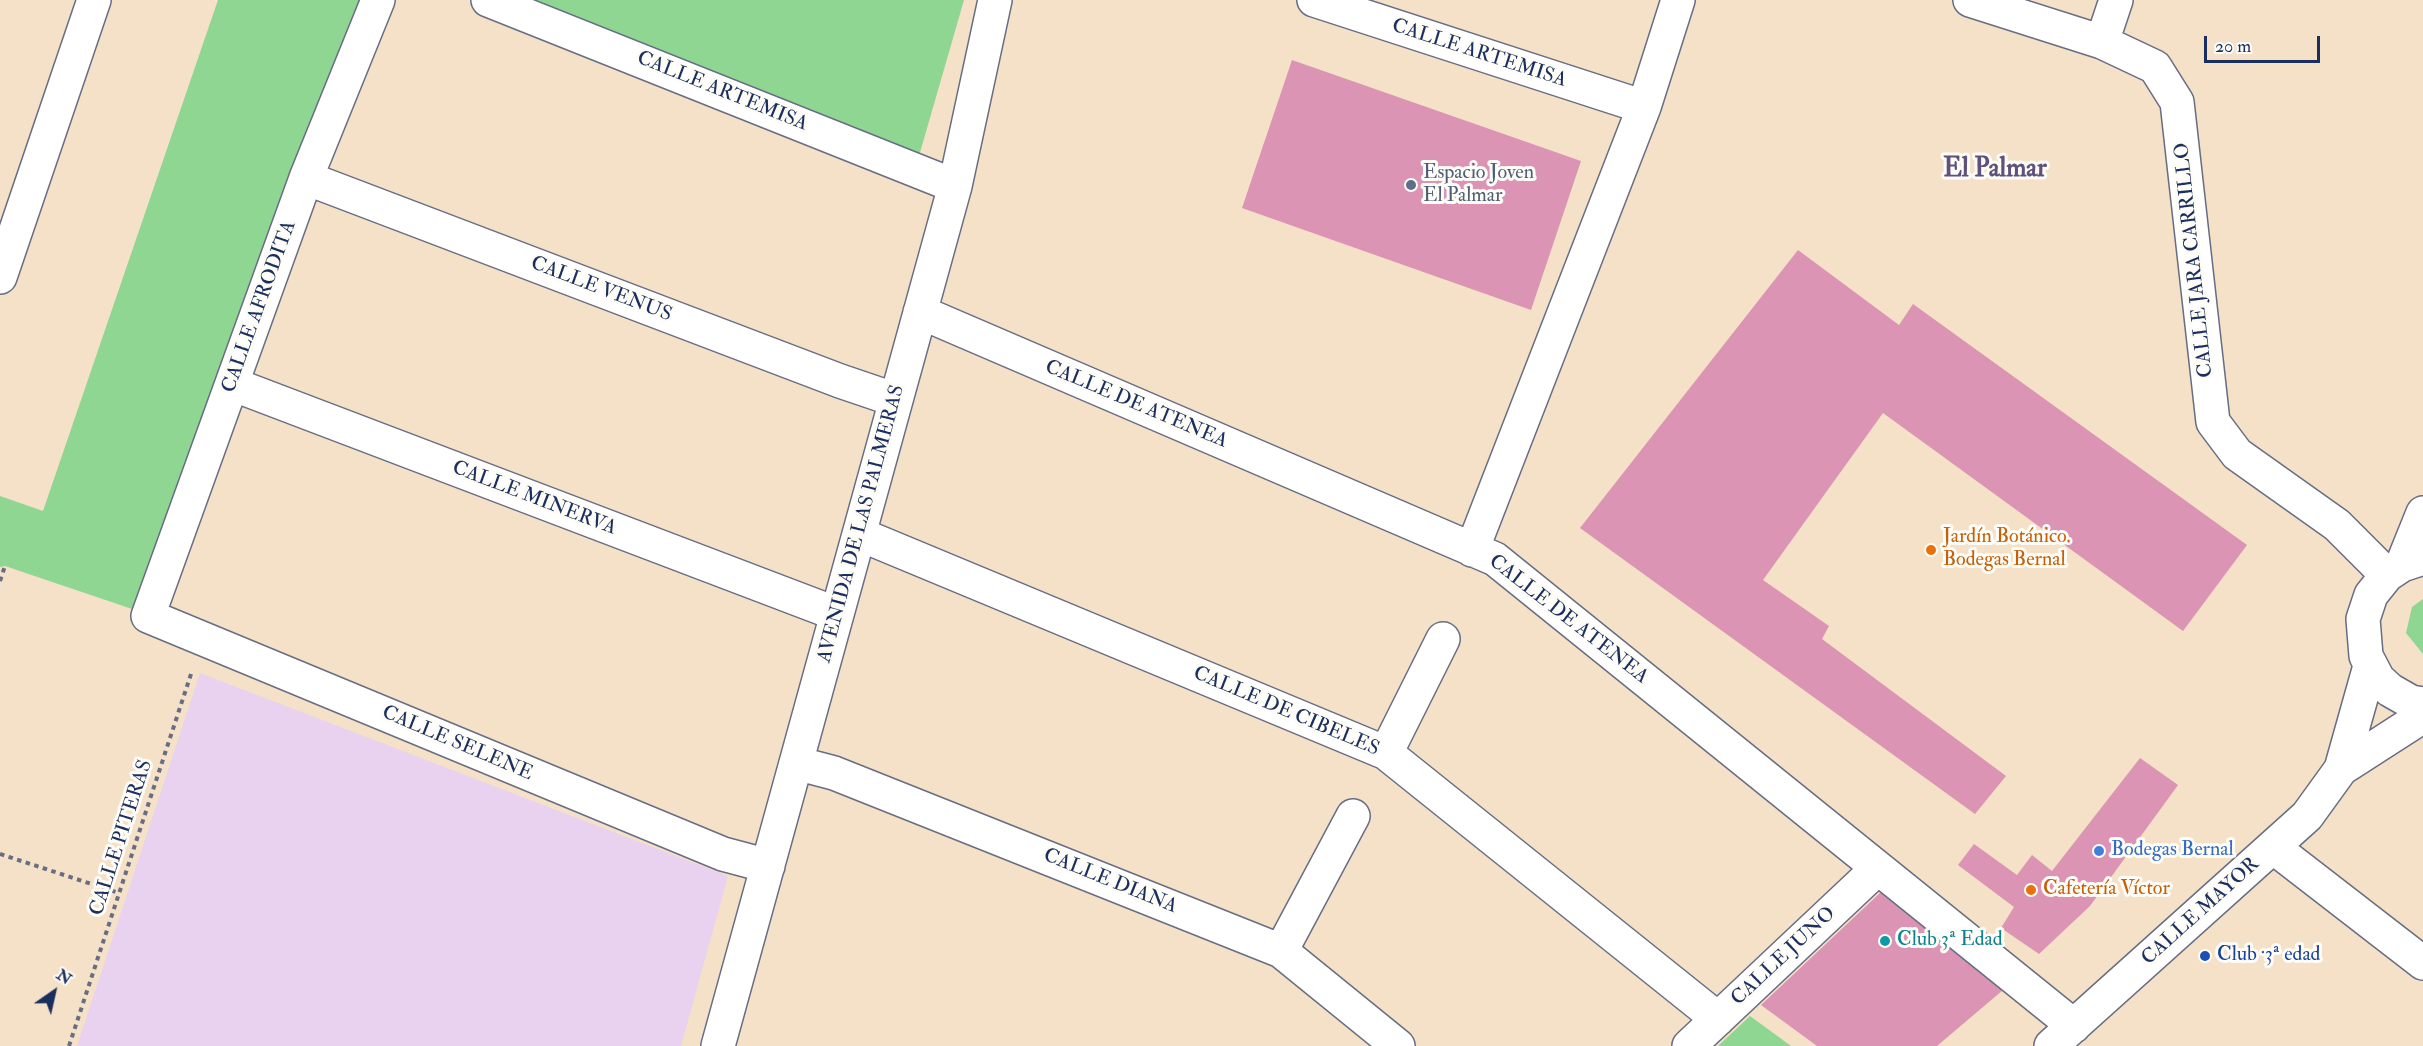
<!DOCTYPE html>
<html>
<head>
<meta charset="utf-8">
<style>
  body { margin:0 }
  #map { position:relative; width:2423px; height:1046px; overflow:hidden; background:#f4e1c7; font-family:"IM FELL Double Pica",serif }
  canvas { display:block }
  .north { position:absolute; left:24px; top:962px; width:60px; height:60px; -webkit-text-stroke:4px #fdfcf7; paint-order:stroke; rotate:34deg; font-size:16px; font-weight:700; line-height:24px; text-align:center; color:#1b2f5e }
  .north::after { content:''; display:block; margin:auto; width:21px; height:27px; background:#1b2f5e; clip-path:polygon(50% 0,100% 100%,50% 72%,0 100%) }
  .scale { position:absolute; left:2204px; top:36px; width:116px; height:27px; box-sizing:border-box; border:3px solid #1b2f5e; border-top:0; padding-left:8px; font-size:18px; line-height:21px; white-space:nowrap; color:#1b2f5e; -webkit-text-stroke:4px #fdfcf7; paint-order:stroke }
</style>
</head>
<body>
<div id="map">
<canvas width="2423" height="1046"></canvas>
<div class="north">N</div>
<div class="scale">20 m</div>
</div>
<script>
const g = document.querySelector('canvas').getContext('2d');
g.lineJoin = 'round';
function paint(path, color) { g.fillStyle = color; g.fill(path, 'evenodd'); }
const poly = rows => new Path2D(rows.map(r => 'M' + r).join(''));
function trace(path, color, width, dash) { g.strokeStyle = color; g.lineWidth = width; g.lineCap = dash ? 'butt' : 'round'; g.setLineDash(dash || []); g.stroke(path); }
function label(font, color, halo, rows, align = 'center') {
  g.font = font + ' "IM FELL Double Pica",serif'; g.lineWidth = 6; g.setLineDash([]); g.textBaseline = 'middle'; g.strokeStyle = halo; g.fillStyle = color; for (const [text, x, y, turn = 0] of rows) {
    g.save(); g.translate(x, y); g.rotate((+turn || 0) * Math.PI / 180); g.textAlign = isNaN(turn) ? turn : align; if (halo) g.strokeText(text, 0, 0); g.fillText(text, 0, 0); g.restore();
  }
}
paint(poly([
  [200,673,728,876,681,1046,77,1046]
]), '#e8d2ef');
paint(poly([
  [218,0,369,0,138,611,5,566,0,567,0,496,43,511],
  [530,0,964,0,919,156],
  [2423,599,2423,654,2406,633,2412,607],
  [1750,1016,1791,1046,1718,1046]
]), '#8ed692');
paint(poly([
  [1292,60,1581,161,1531,310,1242,208],
  [1798,250,1899,325,1913,304,2247,545,2183,631,1883,413,1763,580,1829,626,1822,639,2006,776,1975,814,1580,528],
  [2140,758,2178,785,2090,906,2039,954,2001,928,2014,907,1958,865,1974,844,2017,875,2032,855,2052,871],
  [1881,892,2003,990,1937,1046,1817,1046,1761,1005]
]), '#db94b4');
const minor = poly([
  [378,0,306,178,148,616,723,854,768,866],
  [488,0,955,186],
  [1314,0,1644,107],
  [1970,0,2102,42,2155,67,2177,102,2213,422,2237,454,2337,525,2387,575],
  [2102,42,2116,0],
  [306,178,840,381,896,400],
  [0,277,94,0],
  [920,312,1495,559,2074,1026],
  [232,384,837,614],
  [859,534,1386,753,1718,1019],
  [1472,550,1644,107,1678,0],
  [2423,558,2402,565,2387,575,2371,595,2363,619,2366,656,2378,679,2390,690,2411,702,2423,704],
  [2402,565,2423,513],
  [1386,753,1443,639],
  [796,763,834,773,1281,951,1398,1046],
  [2341,769,2370,666],
  [2273,847,2423,963],
  [1281,951,1353,816],
  [718,1046,955,186,995,0],
  [1689,1046,1878,868],
  [2051,1046,2307,816,2341,769,2423,716]
]);
trace(minor, '#676d83', 36);
trace(poly([
  [0,581,5,566],
  [0,854,119,893],
  [69,1046,191,674]
]), '#676d83', 4, [4.5, 4.5]);
trace(minor, '#fff', 33);
for (const [x, y, r, color] of [
  [1411,185,6,"#5c6f8a"],
  [1931,550,6,"#e8710a"],
  [2099,851,6,"#3f7fe0"],
  [2031,890,6,"#e8710a"],
  [1885,941,6,"#0f9aa8"],
  [2205,956,6,"#1a4fb4"]
]) { const dot = new Path2D(); dot.arc(x, y, r, 0, 2 * Math.PI); g.fillStyle = color; g.fill(dot); trace(dot, '#fdfcf7', 2); }
label('20px', '#1b2f5e', '#fdfcf7', [
  ["CALLE ARTEMISA",1479,54,18],
  ["CALLE ARTEMISA",722,92,22],
  ["CALLE JARA CARRILLO",2195,260,-96],
  ["CALLE VENUS",601,290,21],
  ["CALLE AFRODITA",260,307,-70],
  ["CALLE DE ATENEA",1136,405,23],
  ["CALLE MINERVA",534,499,21],
  ["AVENIDA DE LAS PALMERAS",862,524,-75],
  ["CALLE DE ATENEA",1568,620,38],
  ["CALLE DE CIBELES",1286,712,23],
  ["CALLE SELENE",457,744,23],
  ["CALLE PITERAS",122,838,-72],
  ["CALLE DIANA",1110,882,22],
  ["CALLE MAYOR",2201,912,-42],
  ["CALLE JUNO",1784,957,-43]
]);
label('20px', '#4e5e75', '#fdfcf7', [
  ["Espacio Joven",1423,174],
  ["El Palmar",1423,197]
], 'left');
label('20px', '#c56008', '#fdfcf7', [
  ["Jardín Botánico.",1943,538],
  ["Bodegas Bernal",1943,561],
  ["Cafetería Víctor",2043,890]
], 'left');
label('20px', '#366cbe', '#fdfcf7', [
  ["Bodegas Bernal",2111,851]
], 'left');
label('20px', '#0d838f', '#fdfcf7', [
  ["Club 3ª Edad",1897,941]
], 'left');
label('20px', '#164399', '#fdfcf7', [
  ["Club ·3ª edad",2217,956]
], 'left');
label('bold 26px', '#5e527c', '#fdfcf7', [
  ["El Palmar",1995,170]
]);
</script>
</body>
</html>
